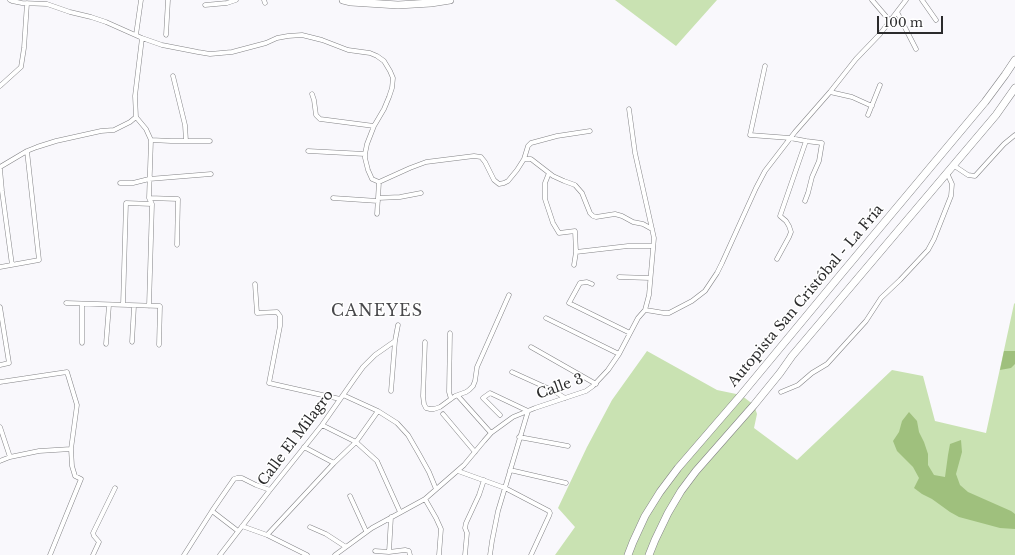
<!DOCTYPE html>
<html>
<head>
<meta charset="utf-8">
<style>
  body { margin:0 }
  #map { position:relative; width:1015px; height:555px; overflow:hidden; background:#f9f8fc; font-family:"Libre Baskerville",serif }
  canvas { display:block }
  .scale { position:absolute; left:877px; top:16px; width:66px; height:18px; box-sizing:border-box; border:2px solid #2b2b2c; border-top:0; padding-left:5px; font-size:12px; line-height:14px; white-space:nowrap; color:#2b2b2c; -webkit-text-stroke:3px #fff; paint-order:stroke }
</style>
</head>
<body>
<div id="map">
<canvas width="1015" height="555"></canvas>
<div class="scale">100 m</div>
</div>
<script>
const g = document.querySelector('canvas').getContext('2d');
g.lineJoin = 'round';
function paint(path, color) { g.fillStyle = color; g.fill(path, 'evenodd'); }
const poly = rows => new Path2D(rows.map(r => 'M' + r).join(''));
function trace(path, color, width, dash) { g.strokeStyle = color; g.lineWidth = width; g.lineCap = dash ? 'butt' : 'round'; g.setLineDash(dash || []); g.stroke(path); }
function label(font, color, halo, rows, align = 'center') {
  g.font = font + ' "Libre Baskerville",serif'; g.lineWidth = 3; g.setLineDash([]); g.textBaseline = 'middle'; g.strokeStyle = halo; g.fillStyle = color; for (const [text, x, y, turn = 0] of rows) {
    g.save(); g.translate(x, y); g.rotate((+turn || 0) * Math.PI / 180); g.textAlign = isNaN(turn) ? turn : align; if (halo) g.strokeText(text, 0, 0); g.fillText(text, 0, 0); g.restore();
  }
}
paint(poly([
  [615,0,717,0,676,46],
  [1015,303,1015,555,555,555,575,527,558,508,587,447,612,400,647,351,717,390,741,395,754,405,757,414,754,428,797,460,892,370,923,376,935,421,986,433,1014,304]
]), '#c9e2b2');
paint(poly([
  [1004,351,1015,351,1015,364,1011,368,1000,370],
  [909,412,917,421,919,432,924,442,928,454,928,465,934,475,945,477,948,455,950,444,961,440,962,452,956,474,960,485,968,492,1011,511,1015,514,1015,529,1000,528,959,517,950,512,932,499,922,494,914,488,919,478,913,467,897,451,893,441,899,432,902,421]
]), '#9fc07d');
const minor = poly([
  [10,0,12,1,22,3,47,4,70,12,91,17,106,22,142,38,162,45,198,52,210,54,232,52,266,43,277,38,288,36,302,35,322,40,348,50,370,53,377,56,384,61,390,71,393,78,392,88,389,97,384,109,374,126,367,144,365,154,365,158,368,170,372,179,379,182,410,168,426,162,474,156,481,157,485,162,494,180,499,184,504,183,508,181,517,170,524,159,528,146,531,143,557,136,590,131],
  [264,0,265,3],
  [872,0,890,21],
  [922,0,936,20],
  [205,5,227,3,236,0],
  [897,12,916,49],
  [136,35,141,0],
  [166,35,168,0],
  [142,38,135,96,136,117,146,129,151,140,171,141,210,141],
  [765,66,750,135,790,138,806,141,822,143,819,161,812,177,808,193,805,201],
  [173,76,185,125,186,141],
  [0,86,21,67,24,48,27,3],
  [830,92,852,97,872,106],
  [312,94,314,100,316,115,320,119,374,126],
  [868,115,880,85],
  [308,151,365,154],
  [524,159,531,159,553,176,564,181,575,185,582,193,590,213,593,216,596,217,615,214,622,216,633,222,643,224,652,229],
  [953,165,968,175,975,176,1004,144,1015,135],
  [0,167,27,151,37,147,56,141,101,131,114,130,130,122,136,117],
  [0,169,2,191,12,265],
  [549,173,545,183,545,199,553,223,559,233,575,231,576,252,574,265],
  [120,183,133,183,149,179,211,174],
  [149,198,178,199,177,245],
  [333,198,378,201],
  [378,198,400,197,421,193],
  [377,214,379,182],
  [576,252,628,246,653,246],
  [777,259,789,237,791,232,789,226,786,221,780,216,806,141],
  [0,267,39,260,27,151],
  [619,277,650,278],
  [255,284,257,313,277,312,280,316,280,326,269,383,340,399],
  [592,284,587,282,580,283,569,303,630,333],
  [66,303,160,306,159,345],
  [123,305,126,203,152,204],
  [149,306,152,204,149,198,151,140],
  [0,307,9,363,0,365],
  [645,310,652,311,664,313,669,313,692,301,705,291,717,273,722,263,756,188,765,171,795,132,830,92,856,59,880,34,906,0],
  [546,318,619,354],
  [450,333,449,392,451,399],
  [132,342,134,306],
  [425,342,423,396,424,404,426,408,430,409,434,409,440,407,455,396,466,392,469,390,473,386,475,381,477,367,509,295],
  [82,343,82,304],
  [106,344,109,305],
  [531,347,596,384],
  [512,372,554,391,565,398],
  [0,382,67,372,77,405,71,449,72,466,75,476,81,479,50,555],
  [391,391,395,341,398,325],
  [781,392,798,385,812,373,827,364,866,321,881,298,900,280,928,250,934,239,951,196,952,184,947,173],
  [343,395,378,411,397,423,408,435,419,454,429,472,436,489],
  [458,396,491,433],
  [443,414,475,452],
  [322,425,356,442,377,461,400,512],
  [0,427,10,457,39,451,71,449],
  [519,437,568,446],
  [0,461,10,457],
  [334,463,356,442,378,411],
  [510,470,566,483],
  [458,471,505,488,549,511,550,513,549,516,531,555],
  [350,496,366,531],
  [425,499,436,518,441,529,439,555],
  [212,511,238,531],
  [242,526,267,535,307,555],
  [310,527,326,534,346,547],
  [267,535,334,463,304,447],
  [375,551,389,552,405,550,409,551,410,555],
  [389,552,391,517],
  [93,555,99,542,94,536,93,533,115,488],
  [184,555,212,511,234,479,237,478,242,478,256,485,270,490],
  [220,555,270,490,322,425,355,378,363,367,375,355,395,341],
  [335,555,372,528,425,499,464,465,484,441,491,433,513,417,535,408,586,391,593,386,608,370,619,354,638,318,645,310,649,295,654,238,635,153,629,109],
  [465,555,467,533,465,528,466,523,479,495,484,480],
  [490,555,492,541,498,511,528,411,490,393,483,398,500,415]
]);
const motorway = poly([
  [343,0,351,2,398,5,431,3,450,0],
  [628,555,633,542,645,516,660,492,678,468,741,395,842,273,985,102,1005,75,1015,60],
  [649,555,655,540,668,513,681,491,696,471,754,405,780,373,792,356,996,115,1015,88]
]);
trace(minor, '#838386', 5);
trace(motorway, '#838386', 8);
trace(minor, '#fff', 4);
trace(motorway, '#fff', 7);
label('14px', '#2b2b2c', '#fff', [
  ["Autopista San Cristóbal - La Fría",806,296,-50],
  ["Calle 3",560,387,-20],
  ["Calle El Milagro",296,438,-53]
]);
g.letterSpacing = '1px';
label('16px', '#49494c', '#fff', [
  ["CANEYES",377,311]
]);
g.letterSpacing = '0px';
</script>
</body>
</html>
